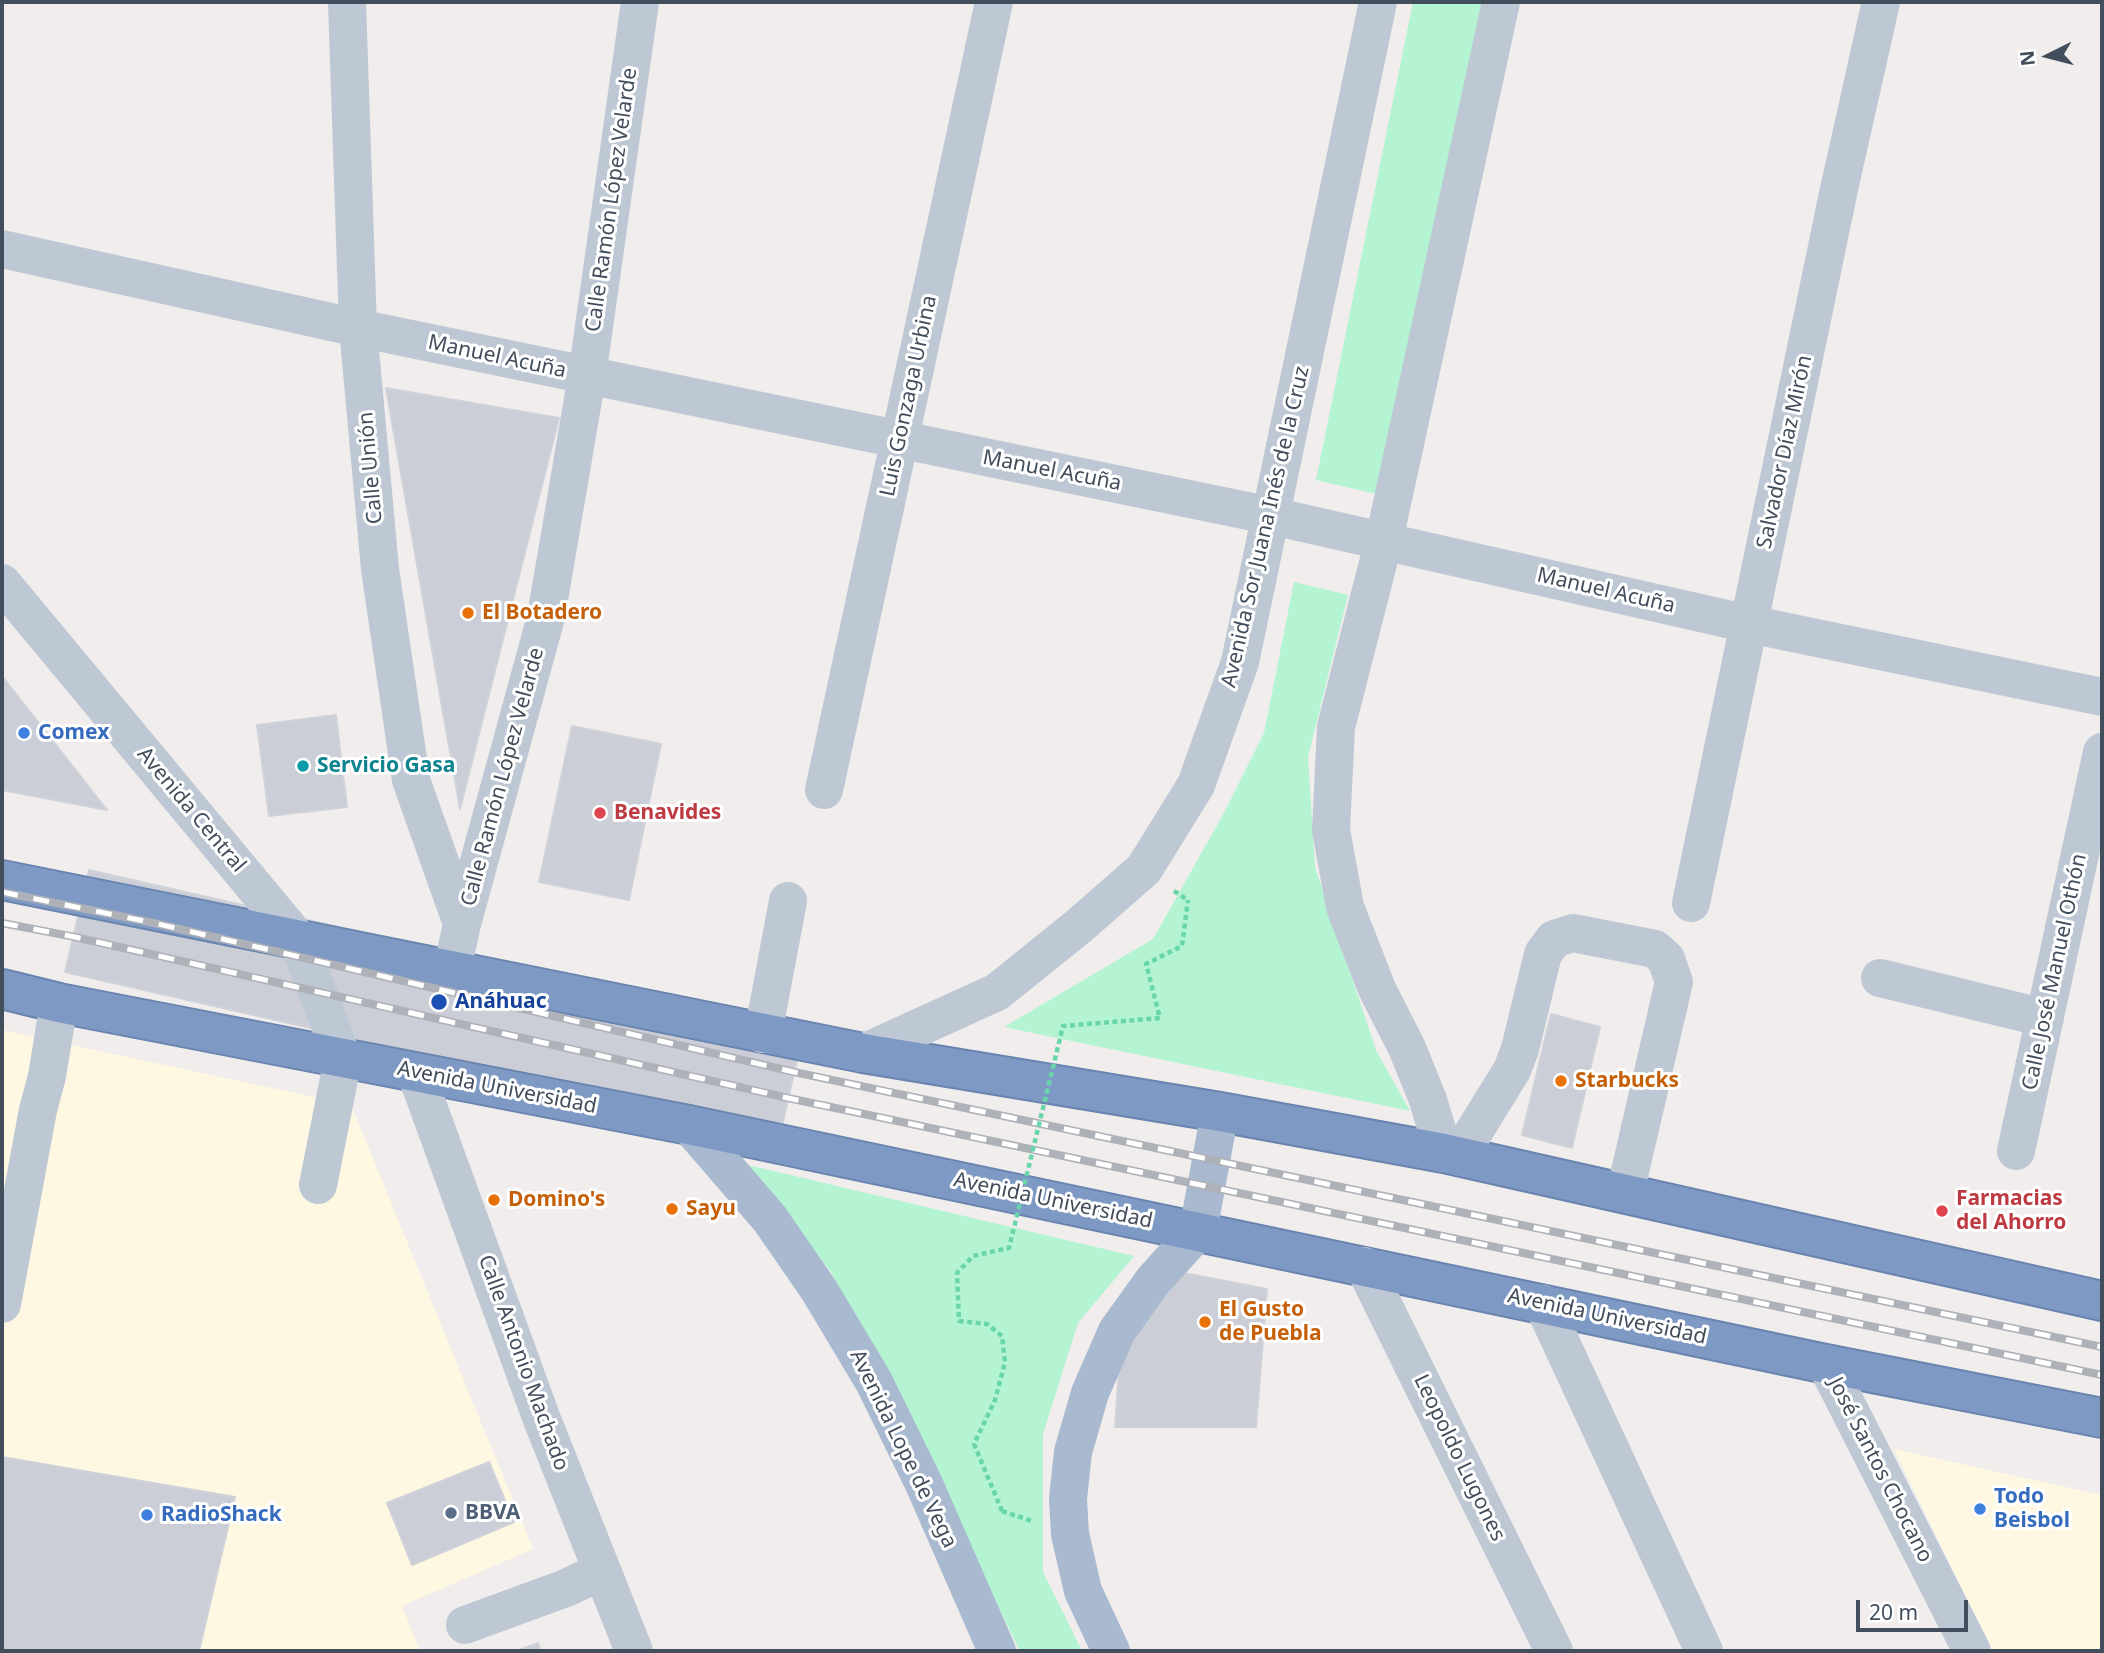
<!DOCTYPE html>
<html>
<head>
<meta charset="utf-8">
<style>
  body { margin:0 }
  #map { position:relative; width:2104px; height:1653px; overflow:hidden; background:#f0edec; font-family:"Noto Sans",sans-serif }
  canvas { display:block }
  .frame { position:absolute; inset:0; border:4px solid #434e5d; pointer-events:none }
  .north { position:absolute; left:2013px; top:21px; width:70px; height:70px; -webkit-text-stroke:5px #fff; paint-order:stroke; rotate:264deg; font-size:19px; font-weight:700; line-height:28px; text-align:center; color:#434e5d }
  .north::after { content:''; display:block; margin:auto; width:24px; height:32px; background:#434e5d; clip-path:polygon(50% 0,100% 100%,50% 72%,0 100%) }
  .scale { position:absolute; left:1856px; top:1600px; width:112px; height:32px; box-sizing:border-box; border:4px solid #434e5d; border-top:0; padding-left:9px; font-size:21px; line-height:24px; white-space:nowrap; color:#434e5d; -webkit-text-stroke:5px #fff; paint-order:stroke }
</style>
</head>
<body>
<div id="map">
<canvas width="2104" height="1653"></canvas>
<div class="frame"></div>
<div class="north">N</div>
<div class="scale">20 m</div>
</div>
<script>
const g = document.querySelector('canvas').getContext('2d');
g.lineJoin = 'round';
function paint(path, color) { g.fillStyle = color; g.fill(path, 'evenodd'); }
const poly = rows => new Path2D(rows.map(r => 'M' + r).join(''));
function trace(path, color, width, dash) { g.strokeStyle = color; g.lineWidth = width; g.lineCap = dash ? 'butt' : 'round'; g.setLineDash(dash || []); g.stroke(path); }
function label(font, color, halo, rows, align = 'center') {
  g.font = font + ' "Noto Sans",sans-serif'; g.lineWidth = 6; g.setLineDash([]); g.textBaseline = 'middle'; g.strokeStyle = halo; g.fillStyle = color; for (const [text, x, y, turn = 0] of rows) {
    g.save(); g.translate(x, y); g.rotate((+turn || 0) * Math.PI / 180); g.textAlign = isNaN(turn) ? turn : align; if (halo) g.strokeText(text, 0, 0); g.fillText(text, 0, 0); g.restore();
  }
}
paint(poly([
  [2,1030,351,1105,533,1549,402,1606,420,1651,2,1651],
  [1894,1449,2102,1495,2102,1651,1992,1651]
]), '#fef8e2');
paint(poly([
  [1413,2,1498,2,1385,496,1316,480],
  [1294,582,1348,595,1308,757,1315,867,1376,1050,1410,1111,1004,1027,1153,939,1224,813,1264,733],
  [748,1165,1134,1256,1078,1323,1043,1434,1043,1572,1082,1651,1020,1651,831,1272]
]), '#b4f4d2');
const building = poly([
  [386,388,559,418,460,809,386,388],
  [2,676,107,810,2,790,2,676],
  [336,715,347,807,269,816,257,725,336,715],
  [572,726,661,744,629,900,539,882,572,726],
  [89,870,803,1033,780,1135,65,972,89,870],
  [1551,1014,1600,1027,1572,1148,1522,1135,1551,1014],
  [1184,1273,1267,1289,1256,1427,1115,1427,1120,1355,1184,1273],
  [2,1457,235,1497,199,1651,2,1651,2,1457],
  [489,1462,514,1522,412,1565,387,1503,489,1462],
  [538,1643,541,1651,517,1651,538,1643]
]);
paint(building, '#cbced6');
trace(building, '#d0d2da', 2);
const highway = poly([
  [2,880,863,1053,1220,1112,1444,1153,2102,1301],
  [2,989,59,1003,689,1125,1826,1364,2102,1418]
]);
trace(highway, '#6984ae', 42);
trace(poly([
  [1174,891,1188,900],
  [1002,1511,1032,1521]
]), '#68d6a9', 4.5, [5, 3.5]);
trace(poly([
  [347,2,358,328,380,569,411,780,462,924],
  [2,249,358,328,1272,516,1749,624,2102,697],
  [2,583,297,938,343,1059,318,1185],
  [824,790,994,2],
  [1691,903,1839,189,1881,2],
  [452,970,462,924,546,617,587,376,640,2],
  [1880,978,2045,1018],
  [763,1034,788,901],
  [863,1053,997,992,1079,926,1144,869,1196,785,1240,662,1378,2],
  [416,1073,541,1417,634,1651],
  [2016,1151,2102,752],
  [1444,1153,1428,1100,1407,1048,1377,989,1345,907,1331,830,1336,727,1384,540,1501,2],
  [1459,1156,1512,1070,1520,1049,1543,954,1554,939,1573,933,1655,949,1666,959,1674,982,1625,1193],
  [1364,1266,1554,1651],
  [2,1304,38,1110,47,1076,59,1003],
  [1543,1304,1704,1651],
  [1826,1364,1972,1651],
  [465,1625,566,1588,602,1571]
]), '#bec8d4', 38);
trace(poly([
  [689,1125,770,1219,819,1290,874,1382,924,1484,997,1651],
  [1111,1651,1083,1591,1070,1534,1068,1499,1073,1452,1090,1393,1117,1331,1153,1281,1198,1231,1220,1112]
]), '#a9b9d0', 38);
trace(highway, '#7e99c3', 38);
const rail = poly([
  [2,892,154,923,794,1072,2102,1347],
  [2,923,75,937,788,1098,2102,1375]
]);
trace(rail, '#aeb1b8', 8);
trace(rail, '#fff', 5, [16]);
trace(poly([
  [1002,1511,974,1444,995,1400,1005,1362,1002,1336,987,1324,959,1321,957,1273,973,1256,1009,1248,1063,1026,1160,1018,1146,964,1182,946,1188,900]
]), '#68d6a9', 4.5, [5, 3.5]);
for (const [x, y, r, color] of [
  [468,613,7,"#e8710a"],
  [24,733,7,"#3f7fe0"],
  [303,766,7,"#0f9aa8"],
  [600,813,7,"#e0444e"],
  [439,1002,9,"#1a4fb4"],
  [1561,1081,7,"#e8710a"],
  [494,1200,7,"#e8710a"],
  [672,1209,7,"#e8710a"],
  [1942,1211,7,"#e0444e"],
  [1205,1322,7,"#e8710a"],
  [1980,1509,7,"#3f7fe0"],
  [451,1513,7,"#5c6f8a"],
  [147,1515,7,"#3f7fe0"]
]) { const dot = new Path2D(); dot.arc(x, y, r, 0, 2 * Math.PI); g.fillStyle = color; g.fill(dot); trace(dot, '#fff', 2.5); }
label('21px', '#434e5d', '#fff', [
  ["Calle Ramón López Velarde",612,200,-82],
  ["Manuel Acuña",497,357,12],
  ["Luis Gonzaga Urbina",909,396,-78],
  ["Salvador Díaz Mirón",1785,452,-78],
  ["Calle Unión",371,468,-95],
  ["Manuel Acuña",1052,471,11],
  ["Avenida Sor Juana Inés de la Cruz",1266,527,-77],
  ["Manuel Acuña",1606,591,13],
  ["Calle Ramón López Velarde",503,777,-75],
  ["Avenida Central",191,810,50],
  ["Calle José Manuel Othón",2055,972,-78],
  ["Avenida Universidad",497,1088,11],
  ["Avenida Universidad",1053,1201,12],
  ["Avenida Universidad",1607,1317,12],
  ["Calle Antonio Machado",523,1363,70],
  ["Avenida Lope de Vega",903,1449,64],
  ["Leopoldo Lugones",1459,1458,64],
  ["José Santos Chocano",1880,1470,63]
]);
label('bold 21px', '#c56008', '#fff', [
  ["El Botadero",482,613],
  ["Starbucks",1575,1081],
  ["Domino's",508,1200],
  ["Sayu",686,1209],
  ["El Gusto",1219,1310],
  ["de Puebla",1219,1334]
], 'left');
label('bold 21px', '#366cbe', '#fff', [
  ["Comex",38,733],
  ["Todo",1994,1497],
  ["Beisbol",1994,1521],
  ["RadioShack",161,1515]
], 'left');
label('bold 21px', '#0d838f', '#fff', [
  ["Servicio Gasa",317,766]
], 'left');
label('bold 21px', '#be3a42', '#fff', [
  ["Benavides",614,813],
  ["Farmacias",1956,1199],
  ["del Ahorro",1956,1223]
], 'left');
label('bold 21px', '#164399', '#fff', [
  ["Anáhuac",455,1002]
], 'left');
label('bold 21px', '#4e5e75', '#fff', [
  ["BBVA",465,1513]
], 'left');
</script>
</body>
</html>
